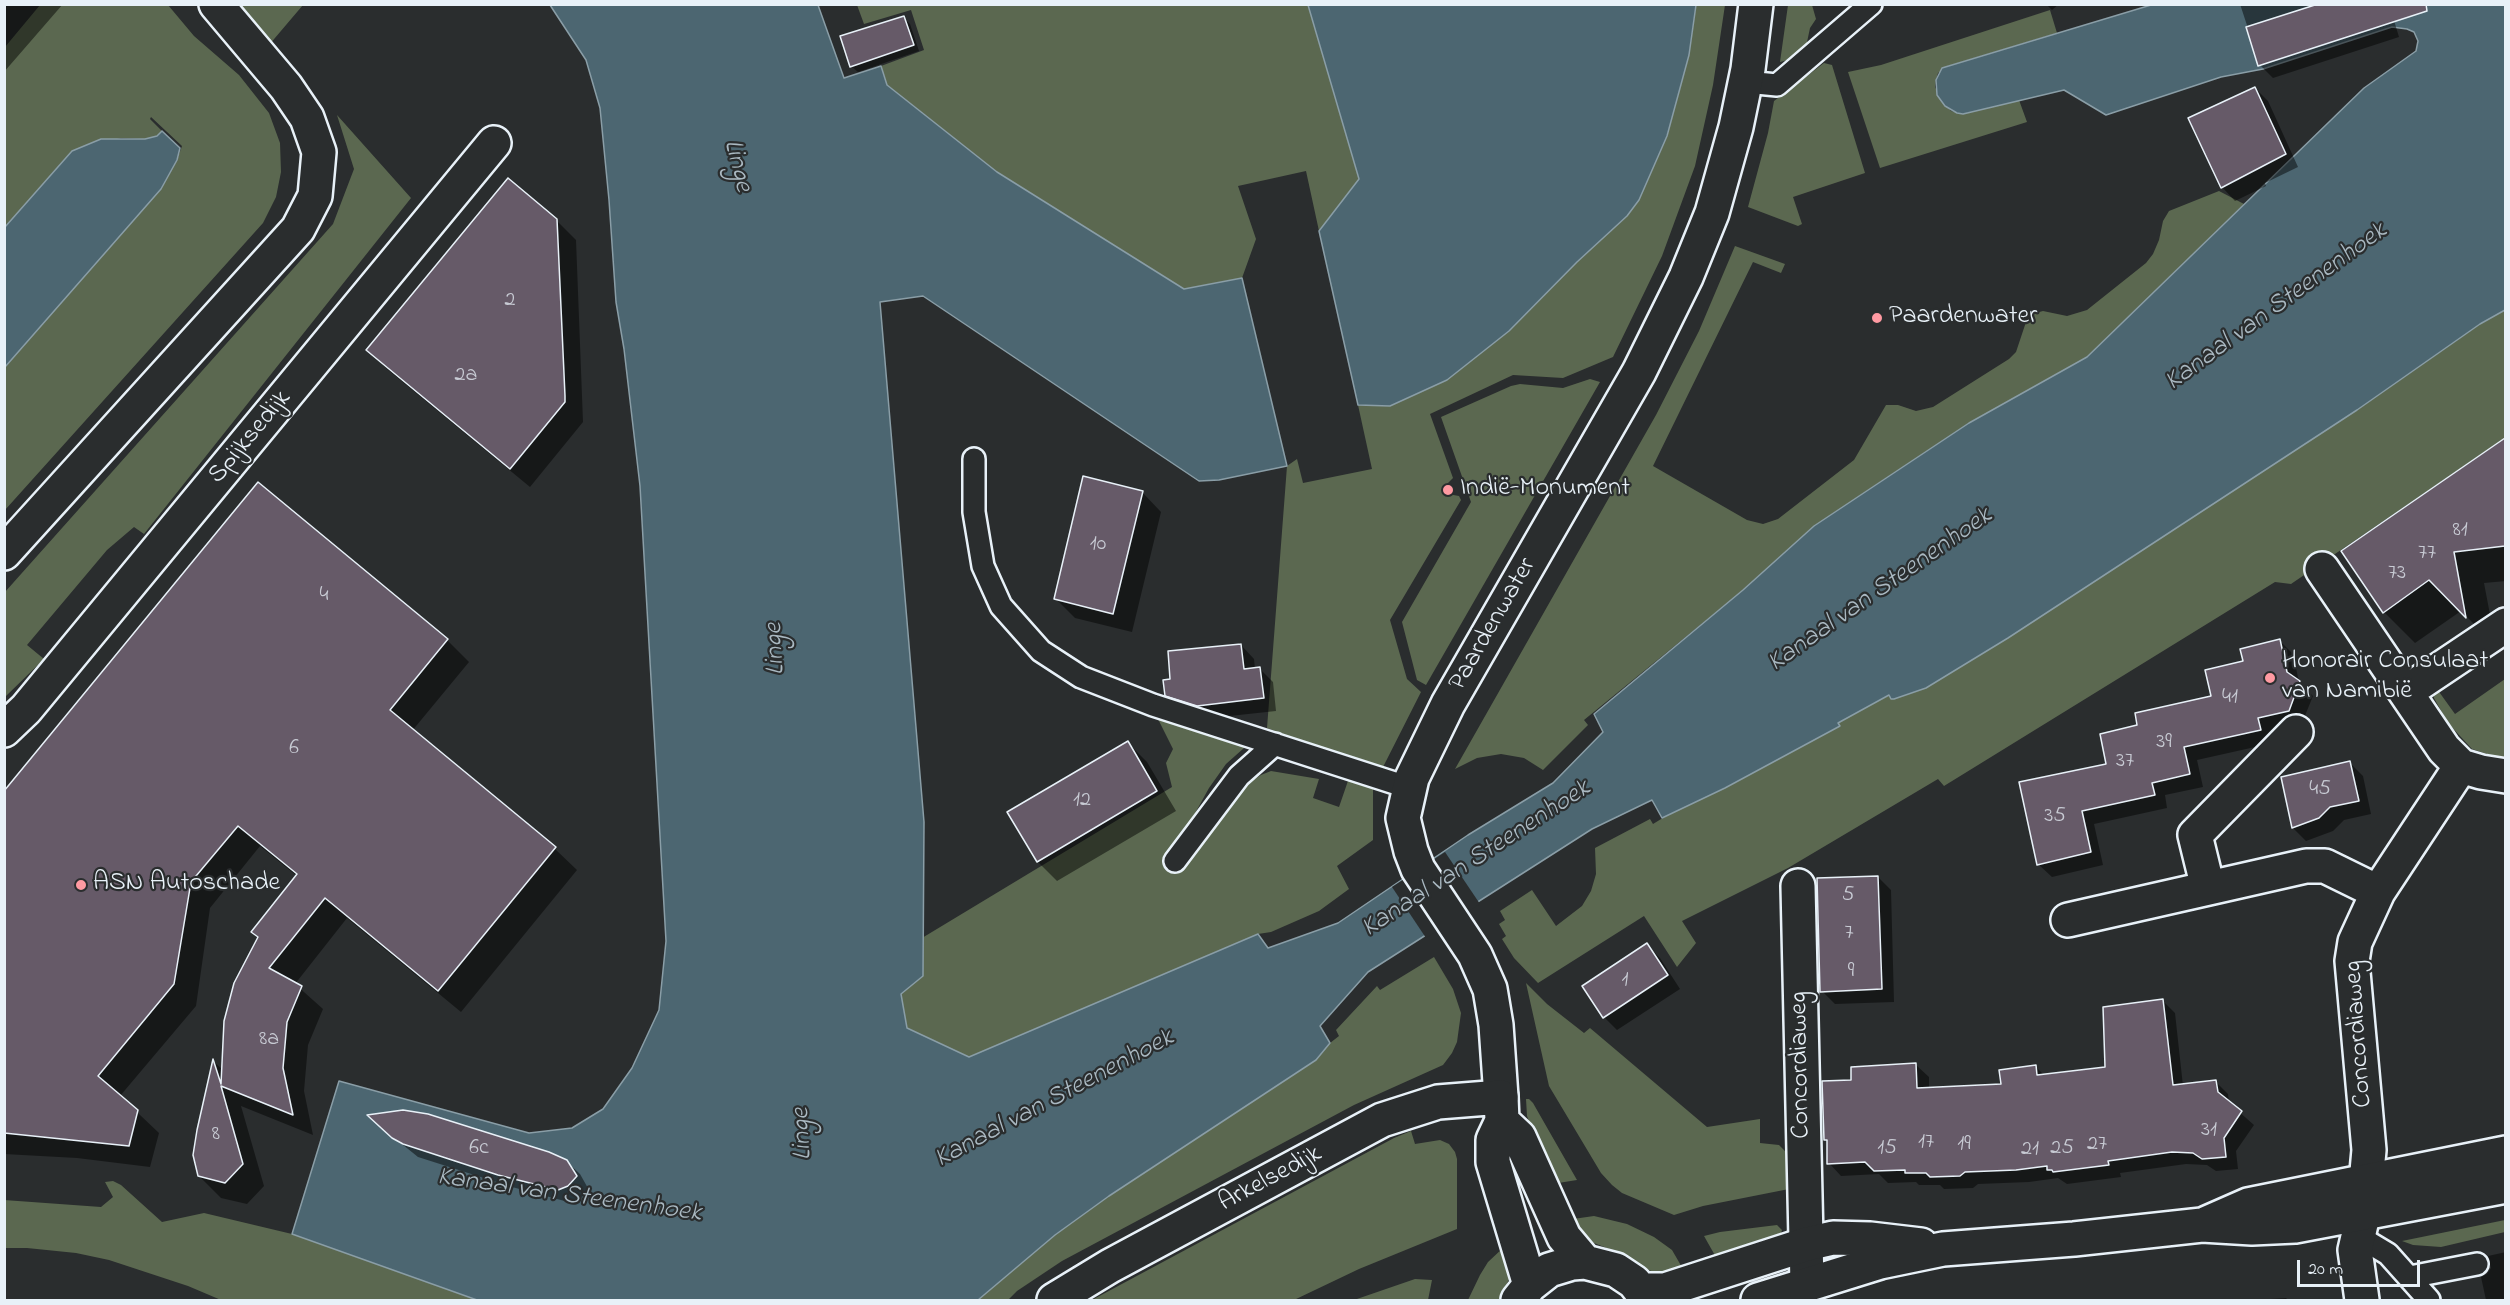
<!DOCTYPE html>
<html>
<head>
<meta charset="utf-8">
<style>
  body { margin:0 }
  #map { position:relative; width:2510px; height:1305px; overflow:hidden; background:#2a2d2e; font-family:"Indie Flower",sans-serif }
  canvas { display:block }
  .frame { position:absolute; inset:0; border:6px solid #e8f1f8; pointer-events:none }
  .scale { position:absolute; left:2297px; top:1260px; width:123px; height:27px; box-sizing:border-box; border:3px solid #e8f1f8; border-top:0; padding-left:8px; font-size:18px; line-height:21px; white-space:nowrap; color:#e8f1f8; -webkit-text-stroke:4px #2a2d2e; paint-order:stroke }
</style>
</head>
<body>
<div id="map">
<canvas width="2510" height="1305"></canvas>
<div class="frame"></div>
<div class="scale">20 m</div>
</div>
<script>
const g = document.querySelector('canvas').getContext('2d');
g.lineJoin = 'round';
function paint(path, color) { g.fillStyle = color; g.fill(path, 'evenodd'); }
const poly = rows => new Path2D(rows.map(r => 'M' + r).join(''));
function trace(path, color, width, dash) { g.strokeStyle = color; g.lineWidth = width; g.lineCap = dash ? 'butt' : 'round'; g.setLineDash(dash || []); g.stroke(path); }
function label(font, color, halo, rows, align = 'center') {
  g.font = font + ' "Indie Flower",sans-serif'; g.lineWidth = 4.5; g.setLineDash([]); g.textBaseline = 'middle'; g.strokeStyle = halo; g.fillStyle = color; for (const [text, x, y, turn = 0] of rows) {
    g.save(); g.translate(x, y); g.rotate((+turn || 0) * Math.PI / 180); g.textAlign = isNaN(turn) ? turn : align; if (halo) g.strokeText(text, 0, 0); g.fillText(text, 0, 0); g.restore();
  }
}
paint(poly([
  [40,5,168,5,194,36,239,75,269,113,280,143,281,172,276,197,263,223,5,510,5,367,161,189,177,160,182,146,151,117,150,119,162,131,157,136,145,139,121,138,72,151,5,227,5,47],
  [239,5,303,5,269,45,257,32],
  [857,5,1308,5,1359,179,1319,231,1306,171,1238,186,1256,239,1242,278,1184,289,997,172,887,85,881,66,924,50,911,10,864,24],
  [1696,5,1725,5,1713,85,1695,166,1662,256,1613,357,1563,378,1513,375,1430,414,1453,478,1445,486,1448,494,1459,496,1461,500,1390,620,1407,679,1421,692,1381,771,1267,728,1287,466,1297,459,1303,483,1372,469,1358,405,1390,406,1447,380,1509,331,1577,262,1627,216,1667,136,1689,55],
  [1788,5,1812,5,1816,19,1810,28,1806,47,1792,59,1780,62],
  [2050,10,2057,33,1948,66,1938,73,1936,80,1935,87,1941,100,1951,111,1963,114,2019,100,2027,122,1880,168,1848,72,1881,65],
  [1824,63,1832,65,1865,173,1793,197,1802,224,1798,226,1748,207,1768,133,1774,101],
  [337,115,411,198,144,534,134,527,107,550,27,645,44,659,5,697,5,592,333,224,354,169],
  [2219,191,2244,204,2087,357,1969,423,1814,526,1743,590,1584,720,1588,725,1543,770,1524,758,1501,754,1477,758,1455,769,1656,415,1699,331,1735,246,1785,264,1781,273,1753,262,1653,466,1747,520,1763,524,1778,519,1854,460,1886,405,1898,405,1916,411,1933,407,2009,359,2016,352,2027,319,2032,314,2043,311,2067,316,2087,310,2146,263,2153,254,2159,240,2163,221,2169,211],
  [2505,310,2505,438,2291,584,2275,582,1944,786,1938,779,1788,868,1682,921,1696,943,1677,967,1644,916,1538,983,1514,958,1502,939,1506,936,1499,924,1505,920,1500,911,1532,890,1556,926,1582,906,1591,891,1596,874,1595,848,1650,819,1653,824,1679,808,1725,788,1839,726,1838,723,1889,695,1891,699,1894,699,1926,688,2357,410,2480,324],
  [1590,379,1600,382,1426,685,1417,680,1402,622,1471,502,1441,417,1511,386,1520,384,1563,388],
  [2505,679,2505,760,2472,749,2448,723,2434,698,2433,693,2437,689,2455,714],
  [1158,719,1188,723,1247,743,1244,748,1226,764,1209,788,1188,826,1165,859,1242,787,1261,775,1271,771,1319,779,1313,798,1339,807,1349,778,1373,786,1373,840,1337,866,1349,889,1319,911,1271,932,1258,934,969,1057,907,1028,901,994,923,976,922,938,1172,787,1166,763,1173,749],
  [1434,957,1453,989,1461,1013,1457,1042,1452,1053,1443,1065,1354,1105,1062,1261,1017,1291,1008,1300,978,1300,1055,1235,1109,1196,1316,1060,1330,1043,1339,1036,1336,1030,1377,986,1380,990],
  [1526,983,1547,1004,1584,1033,1590,1028,1707,1127,1760,1119,1760,1143,1779,1145,1788,1154,1789,1189,1703,1206,1674,1215,1622,1193,1612,1185,1601,1173,1549,1086],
  [1526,1099,1529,1099,1533,1103,1577,1180,1552,1184,1527,1116],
  [1411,1131,1415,1144,1440,1140,1449,1144,1455,1152,1457,1159,1457,1229,1359,1269,1294,1300,1092,1300,1394,1138],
  [113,1181,121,1185,162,1222,204,1213,292,1234,477,1300,221,1300,188,1286,109,1260,76,1253,27,1248,5,1248,4,1200,101,1207,113,1197,105,1182],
  [1594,1216,1627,1224,1654,1237,1672,1250,1683,1269,1667,1274,1656,1273,1637,1265,1617,1252,1594,1243,1572,1222,1573,1219],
  [2505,1220,2505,1232,2441,1247,2413,1245,2402,1241],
  [1777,1225,1782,1230,1779,1239,1717,1259,1704,1236,1720,1232],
  [1503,1248,1510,1266,1510,1277,1501,1297,1498,1300,1468,1300,1480,1275,1488,1262],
  [1415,1279,1432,1280,1428,1300,1354,1300]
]), '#5b6850');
const water = poly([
  [550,5,818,5,844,78,881,66,887,85,997,172,1184,289,1242,278,1287,466,1219,480,1199,481,923,296,880,302,924,822,923,976,901,994,907,1028,969,1057,1258,934,1268,948,1338,923,1468,835,1553,783,1603,732,1594,714,1743,590,1814,526,1969,423,2087,357,2364,88,2416,51,2418,41,2414,32,2407,29,2392,27,2263,69,2221,77,2106,115,2064,90,1963,114,1957,113,1945,106,1937,95,1936,80,1942,68,2151,5,2505,5,2505,310,2480,324,2357,410,2008,638,1926,688,1894,699,1891,699,1889,695,1838,723,1840,726,1725,788,1662,818,1652,800,1592,829,1368,972,1320,1026,1330,1043,1316,1060,1109,1196,1055,1235,978,1300,477,1300,292,1234,339,1081,529,1133,572,1128,603,1109,632,1068,659,1010,666,941,640,486,624,349,616,302,609,200,600,108,586,60,550,5],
  [1308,5,1696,5,1689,55,1667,136,1639,200,1627,216,1577,262,1509,331,1447,380,1390,406,1358,405,1319,231,1359,179,1308,5],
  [162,131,180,148,177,160,161,189,5,367,5,227,72,151,101,139,145,139,157,136,162,131]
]);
paint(water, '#4c6671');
trace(water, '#8a9ea7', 1.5);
paint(poly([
  [1445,852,1480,904,1426,938,1392,887]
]), '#2a2d2e');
paint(poly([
  [4,4,63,4,4,72],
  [2046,4,2059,4,2052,10],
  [2240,4,2389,4,2399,37,2273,78,2260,65],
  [903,17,910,24,919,51,858,72,851,66],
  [2255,88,2268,101,2298,167,2265,183,2266,186,2235,201,2222,187],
  [556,220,576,240,583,422,530,487,387,369,368,350],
  [2506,440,2506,581,2484,583,2496,646,2461,611,2415,643,2384,612,2343,552],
  [258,484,447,640,469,662,412,731,555,849,577,870,461,1012,347,918,295,984,323,1009,308,1045,304,1091,313,1135,241,1106,264,1186,247,1204,221,1198,199,1176,198,1130,214,1062,223,1070,297,876,260,846,210,908,196,1006,120,1096,159,1133,150,1167,77,1158,4,1154,4,791],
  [1142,492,1161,512,1132,632,1075,618,1056,599],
  [2280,641,2293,654,2299,682,2313,696,2302,723,2270,731,2273,743,2197,760,2203,787,2165,795,2167,808,2094,824,2103,865,2052,877,2038,864,2108,765,2139,726,2213,697,2245,662],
  [1241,645,1254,659,1255,669,1260,669,1273,682,1276,711,1211,718,1180,708,1167,695],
  [1128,743,1147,762,1176,811,1057,881,1038,862,1009,813],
  [2350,763,2363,776,2371,814,2344,820,2333,831,2306,841,2293,828,2282,778],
  [1878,877,1891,890,1894,1002,1835,1004,1822,991],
  [1647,945,1660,958,1680,989,1617,1030,1604,1017],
  [2162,1000,2175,1013,2183,1086,2215,1081,2228,1094,2229,1103,2254,1125,2236,1151,2238,1169,2216,1171,2207,1165,2186,1164,2120,1173,2121,1177,2067,1184,2058,1178,2029,1182,1978,1184,1973,1188,1944,1189,1940,1185,1919,1185,1916,1182,1888,1183,1879,1174,1841,1176,1829,1163,1828,1142,1825,1139,1852,1081,1916,1065,1929,1077,1929,1089,2002,1085,2035,1066,2045,1076,2106,1069],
  [382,1128,566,1161,580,1174,589,1190,581,1198,572,1203,512,1187,418,1157],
  [2506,1252,2506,1300,2486,1300,2481,1277,2487,1274,2491,1268,2488,1256],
  [2286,1298,2288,1300,2256,1300]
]), '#0007');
const building = poly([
  [2318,4,2426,4,2427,11,2258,66,2246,27,2318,4],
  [904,16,914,45,850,67,840,36,904,16],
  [2255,87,2286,154,2221,188,2188,118,2255,87],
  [508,178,557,219,565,396,565,402,510,469,366,350,508,178],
  [2505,438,2505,546,2454,552,2466,618,2429,580,2383,613,2341,551,2505,438],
  [1083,476,1143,491,1113,614,1054,599,1083,476],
  [258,482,448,639,390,710,556,847,438,991,325,898,269,968,302,986,287,1022,283,1068,293,1115,221,1086,243,1164,225,1183,198,1176,193,1155,197,1130,213,1059,221,1084,224,1021,234,983,258,937,251,932,297,874,238,826,191,882,174,984,98,1076,138,1110,129,1146,4,1133,4,791,258,482],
  [2280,639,2287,672,2300,681,2289,711,2258,718,2261,730,2184,747,2190,774,2152,783,2155,795,2082,811,2091,852,2037,865,2019,782,2106,764,2100,734,2137,725,2135,713,2211,696,2205,670,2243,661,2240,649,2280,639],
  [1241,644,1244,669,1260,667,1264,698,1197,706,1165,696,1163,680,1170,679,1168,651,1241,644],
  [1128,741,1157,791,1037,862,1007,812,1128,741],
  [2350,761,2359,801,2330,807,2319,818,2292,828,2281,777,2350,761],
  [1878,876,1882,989,1820,992,1817,878,1878,876],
  [1647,943,1668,975,1603,1018,1582,986,1647,943],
  [2163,999,2173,1085,2216,1080,2218,1092,2242,1111,2224,1138,2226,1157,2202,1159,2193,1153,2172,1152,2108,1161,2109,1165,2053,1172,2052,1170,2047,1170,2047,1166,2016,1170,1965,1172,1960,1176,1930,1177,1926,1173,1905,1173,1905,1170,1874,1171,1865,1162,1827,1164,1827,1140,1824,1140,1822,1081,1851,1080,1851,1067,1916,1063,1917,1088,2001,1084,1999,1070,2036,1065,2037,1075,2105,1067,2103,1007,2163,999],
  [403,1110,428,1114,549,1152,567,1160,577,1176,568,1186,558,1190,498,1175,403,1144,392,1138,367,1115,403,1110]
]);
paint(building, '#665a68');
trace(building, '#e8f1f8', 1.5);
const service = poly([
  [1746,82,1777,85,1871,4],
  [974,459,974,512,983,566,1001,606,1041,651,1081,677,1153,705,1410,788],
  [1175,861,1239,776,1275,744],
  [2358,1236,2388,1254,2429,1300],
  [2410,1277,2477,1264]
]);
const minor = poly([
  [4,553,298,229,315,196,319,152,307,118,286,87,216,4],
  [2322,569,2444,749,2461,766,2378,892,2355,942,2352,961,2369,1150,2363,1215,2355,1250,2362,1300],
  [2406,692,2506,625],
  [4,730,26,709,494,143],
  [2461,766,2481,772,2506,776],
  [1798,886,1807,1284],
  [2208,888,2195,835,2296,732],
  [2068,920,2306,866,2325,866,2378,892],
  [1501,1097,1496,1025,1490,989,1475,955,1418,869,1411,851,1403,818,1412,778,1448,704,1639,372,1686,277,1712,213,1736,127,1748,69,1756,4]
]);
const secondary = poly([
  [1502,1121,1519,1137,1564,1237,1585,1262],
  [2207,1223,2248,1205,2506,1153],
  [1641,1290,1665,1290,1807,1244,1833,1238,1870,1239,1921,1245],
  [1054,1300,1110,1266,1382,1120,1438,1102,1501,1097,1502,1121,1493,1140,1493,1162,1530,1285],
  [1518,1300,1530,1285,1549,1270,1572,1263,1585,1262,1616,1270,1634,1282,1648,1300],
  [1758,1300,1880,1262,1943,1249,2074,1239,2202,1225,2252,1228,2295,1226,2506,1186]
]);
trace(service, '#e8f1f8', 26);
trace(minor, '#e8f1f8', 38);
trace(secondary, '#e8f1f8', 38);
trace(service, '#2a2d2e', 21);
trace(minor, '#2a2d2e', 33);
trace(secondary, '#2a2d2e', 33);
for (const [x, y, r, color] of [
  [1877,318,6,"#ff9aa2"],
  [1448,490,6,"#ff9aa2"],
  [2270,678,6,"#ff9aa2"],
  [81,885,6,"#ff9aa2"]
]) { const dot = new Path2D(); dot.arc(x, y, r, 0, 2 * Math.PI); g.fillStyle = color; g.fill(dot); trace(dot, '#2a2d2e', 2); }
label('22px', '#c8cbd4', null, [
  ["2",510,301],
  ["2a",466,376],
  ["81",2460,531],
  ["10",1098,545],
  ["77",2427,554],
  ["73",2397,574],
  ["4",324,596],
  ["41",2230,698],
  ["39",2164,743],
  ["6",294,749],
  ["37",2125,762],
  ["45",2320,790],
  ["12",1082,801],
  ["35",2055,817],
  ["5",1848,896],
  ["7",1849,934],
  ["9",1851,972],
  ["1",1625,981],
  ["8a",269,1040],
  ["31",2209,1131],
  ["8",216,1135],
  ["17",1926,1143],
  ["19",1964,1145],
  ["27",2097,1145],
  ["6c",479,1149],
  ["15",1887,1149],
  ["25",2062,1149],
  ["21",2030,1150]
]);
label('26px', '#e8f1f8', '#2a2d2e', [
  ["Paardenwater",1889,318],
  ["Indië-Monument",1460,490],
  ["Honorair Consulaat",2282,663],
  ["van Namibië",2282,693],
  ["ASN Autoschade",93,885]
], 'left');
label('26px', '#e8f1f8', '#2a2d2e', [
  ["Spijksedijk",251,438,-50],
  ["Paardenwater",1494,625,-60],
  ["Concordiaweg",2360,1034,-94],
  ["Concordiaweg",1802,1065,-91],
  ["Arkelsedijk",1271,1180,-28]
]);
label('italic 27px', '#aab9c2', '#2a2d2e', [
  ["Linge",736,166,76],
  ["Kanaal van Steenenhoek",2277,308,-36],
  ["Kanaal van Steenenhoek",1881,591,-35],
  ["Linge",777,649,-93],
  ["Kanaal van Steenenhoek",1477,860,-33],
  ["Kanaal van Steenenhoek",1055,1100,-28],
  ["Linge",804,1134,-93],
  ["Kanaal van Steenenhoek",569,1197,8]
]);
</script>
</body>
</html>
